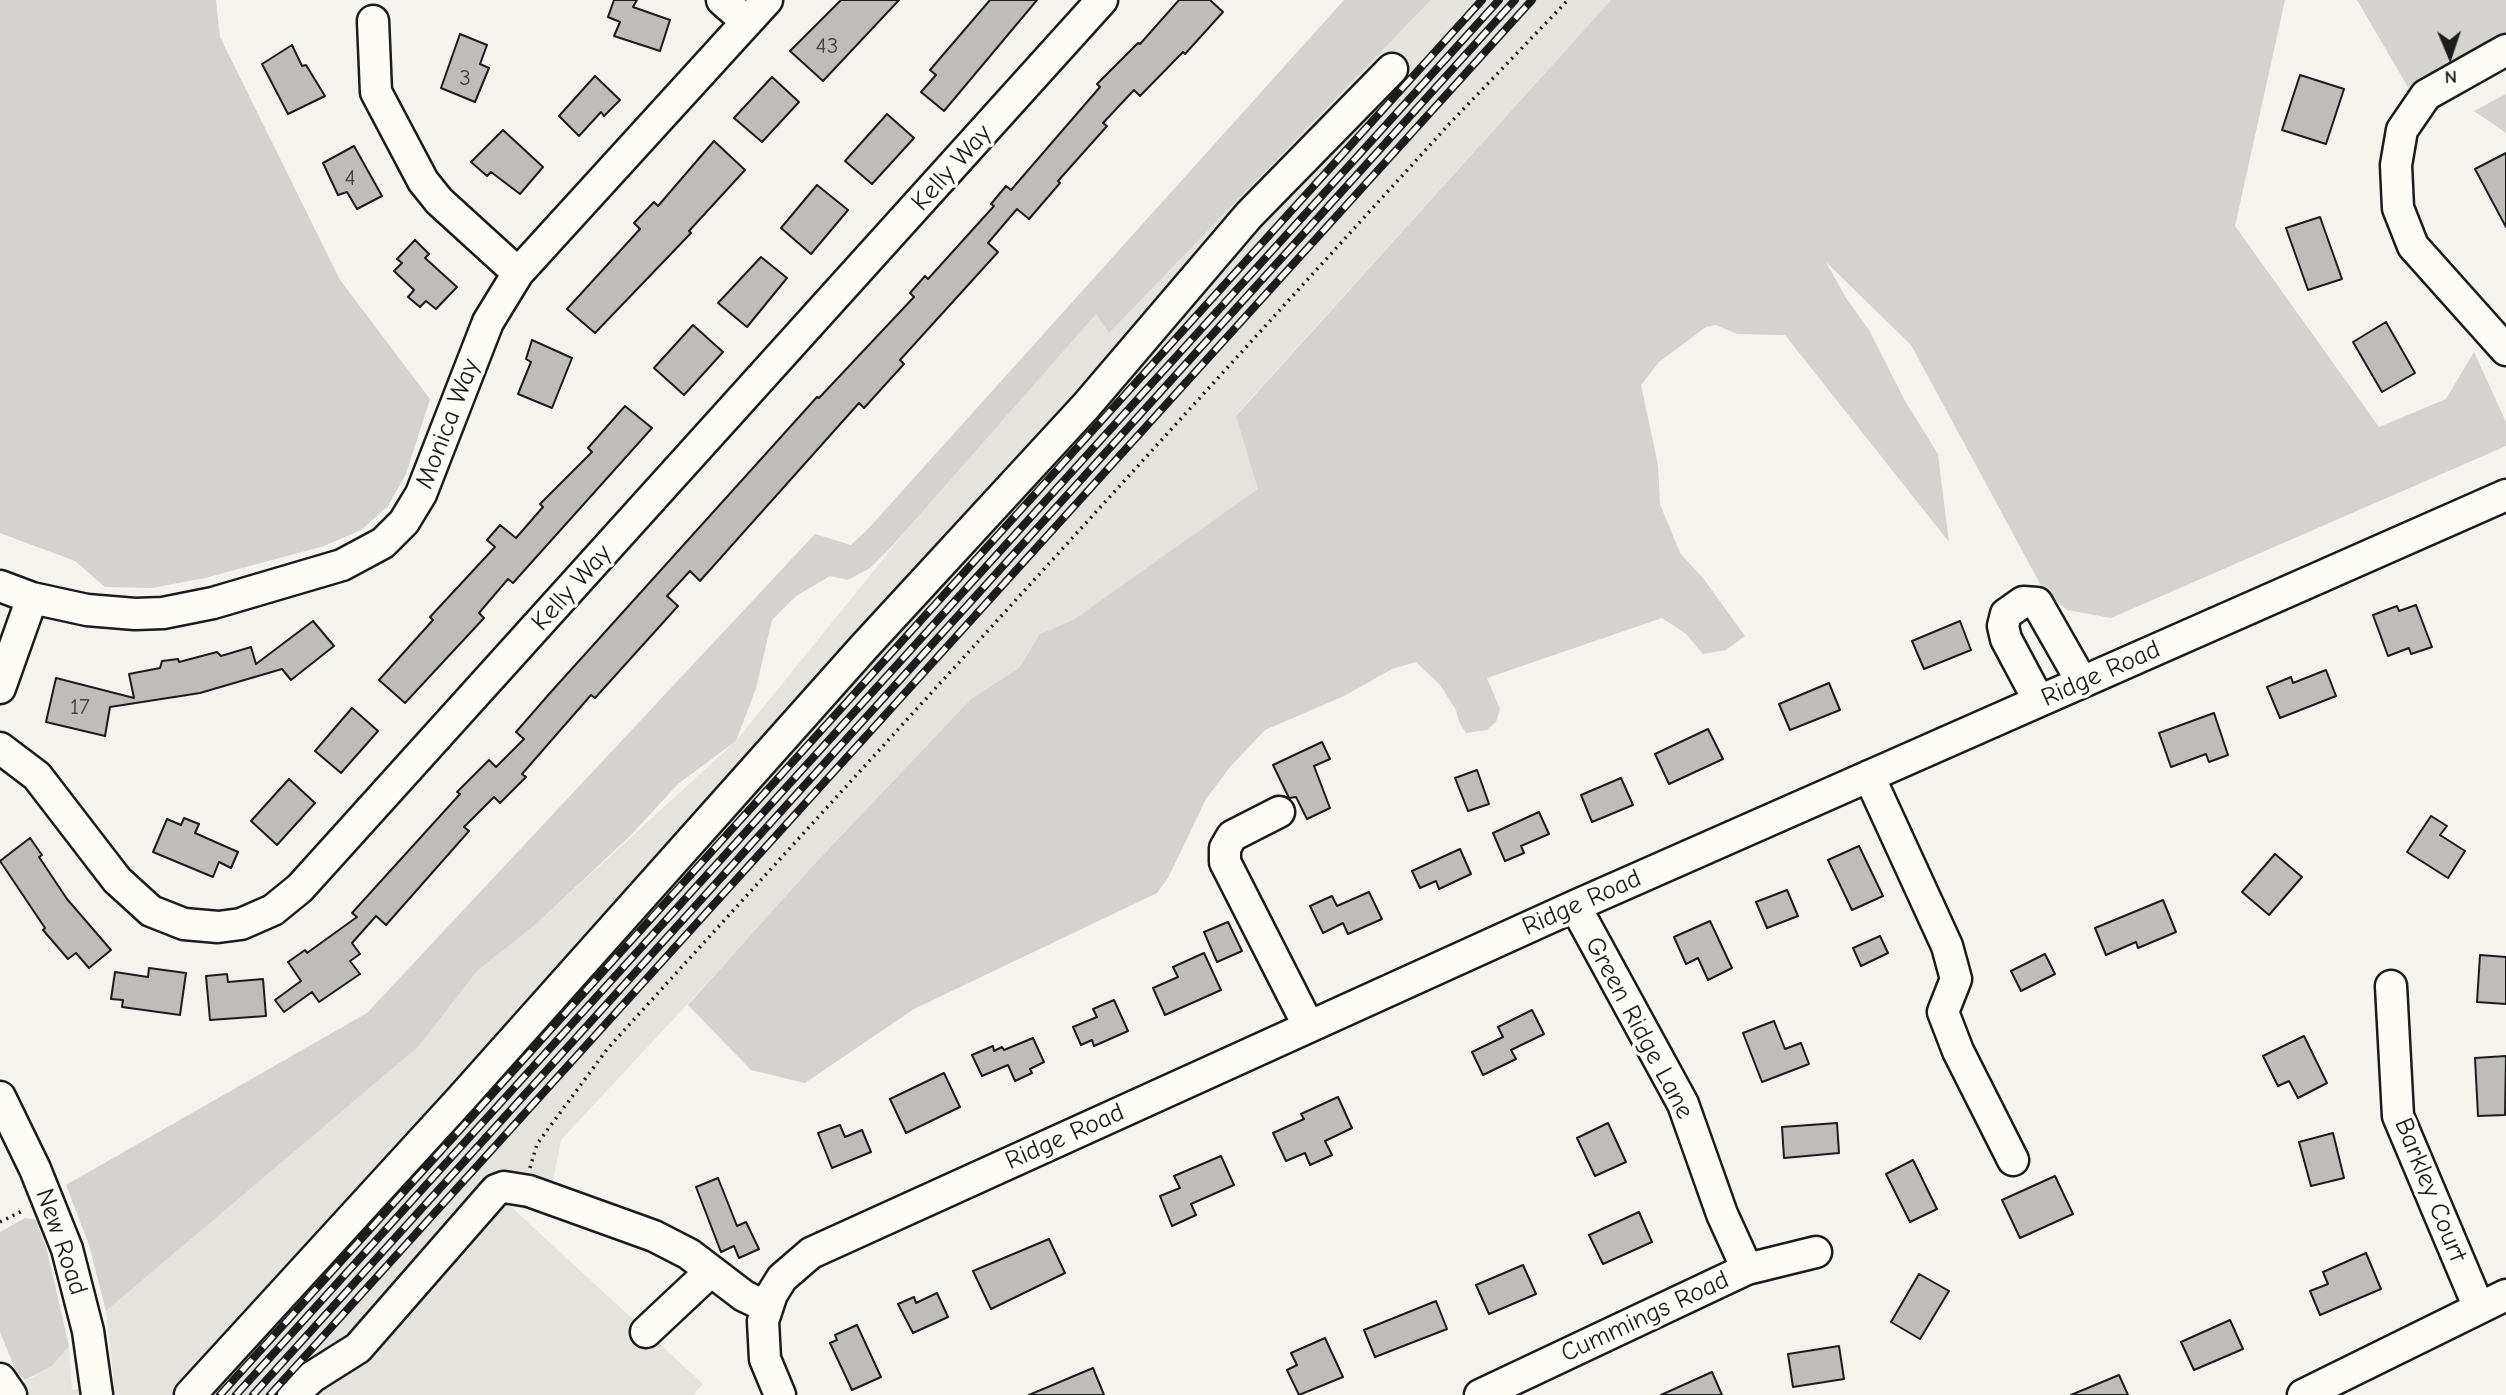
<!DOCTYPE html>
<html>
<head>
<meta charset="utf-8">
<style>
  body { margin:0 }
  #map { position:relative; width:2506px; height:1395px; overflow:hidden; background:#f4f3ee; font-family:"Comic Neue",sans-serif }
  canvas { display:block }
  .north { position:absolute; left:2415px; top:21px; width:70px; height:70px; -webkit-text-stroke:5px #fdfcf7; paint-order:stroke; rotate:178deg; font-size:19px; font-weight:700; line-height:28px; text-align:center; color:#1c1c1c }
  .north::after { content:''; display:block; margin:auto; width:24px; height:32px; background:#1c1c1c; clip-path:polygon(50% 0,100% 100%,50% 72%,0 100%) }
</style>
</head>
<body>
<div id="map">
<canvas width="2506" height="1395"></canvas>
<div class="north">N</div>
</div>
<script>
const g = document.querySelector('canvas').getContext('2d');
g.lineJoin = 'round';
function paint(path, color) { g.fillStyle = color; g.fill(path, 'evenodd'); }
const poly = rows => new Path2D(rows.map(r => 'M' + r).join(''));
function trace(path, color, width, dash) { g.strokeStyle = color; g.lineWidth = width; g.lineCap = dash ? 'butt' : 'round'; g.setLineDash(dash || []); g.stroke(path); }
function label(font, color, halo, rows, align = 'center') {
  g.font = font + ' "Comic Neue",sans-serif'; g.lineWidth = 7; g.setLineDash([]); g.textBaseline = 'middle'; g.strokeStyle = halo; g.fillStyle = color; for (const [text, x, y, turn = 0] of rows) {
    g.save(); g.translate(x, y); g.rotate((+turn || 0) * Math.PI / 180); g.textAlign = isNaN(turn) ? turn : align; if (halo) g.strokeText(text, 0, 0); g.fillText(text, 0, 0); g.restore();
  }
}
paint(poly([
  [1431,0,1611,0,1236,415,1259,489,1073,620,1040,634,1019,668,971,699,561,1140,546,1215,509,1205,703,1384,693,1395,2,1395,52,1366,69,1346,72,1390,114,1385,106,1311,418,1047,478,970,535,925,736,741,918,516,1096,313,1109,333]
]), '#e4e3de');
paint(poly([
  [0,0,216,0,220,37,340,280,430,399,406,474,388,506,361,530,324,546,205,578,152,588,105,587,75,561,0,533],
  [1344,0,1431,0,1109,333,1096,314,893,545,870,568,848,580,830,576,796,596,772,620,756,688,736,741,678,784,630,836,535,925,478,970,418,1047,106,1311,89,1245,66,1185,367,1013,815,534,851,545,868,529],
  [1611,0,2285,0,2235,226,2379,427,2446,399,2474,352,2506,422,2506,446,2111,618,2067,610,2044,591,1911,345,1826,262,1846,298,1869,330,1905,401,1938,454,1949,542,1785,335,1737,334,1716,325,1706,327,1659,362,1641,385,1658,465,1660,504,1680,553,1703,578,1745,636,1726,650,1703,654,1686,634,1662,618,1487,678,1500,709,1496,722,1487,730,1466,733,1459,722,1456,710,1440,685,1416,662,1392,669,1344,696,1265,730,1230,767,1206,799,1168,878,1157,893,914,1009,805,1083,751,1070,688,1005,812,867,971,699,1019,668,1040,634,1073,620,1258,489,1236,416],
  [2357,0,2506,0,2506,46,2412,94],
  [2506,94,2506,133,2474,111],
  [25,1218,36,1220,47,1250,69,1346,52,1366,25,1380,17,1374,0,1332,0,1232]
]), '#d4d3cf');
const building = poly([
  [614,0,637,0,633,7,670,20,660,51,614,36,620,22,608,17,614,0],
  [841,0,899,0,823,81,790,51,841,0],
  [990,0,1037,0,944,111,921,92,936,75,930,70,990,0],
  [1179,0,1210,0,1223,12,1185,54,1183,52,1140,96,1134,90,1103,123,1107,126,1058,181,1060,183,1029,219,1017,209,988,243,998,252,900,360,904,364,864,408,859,403,700,581,690,571,667,596,678,606,595,698,591,695,522,774,526,777,500,803,494,797,464,827,469,831,386,925,376,916,352,943,360,954,350,961,360,974,319,1002,312,992,284,1012,275,1000,301,981,288,962,305,950,307,953,357,917,352,913,460,794,457,792,489,760,496,767,524,739,516,732,550,693,817,397,819,398,914,297,910,293,925,276,928,279,994,206,991,204,1006,186,1011,190,1100,87,1097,84,1138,43,1140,44,1179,0],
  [460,34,487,45,480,64,489,68,475,102,441,88,460,34],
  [292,45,302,66,306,65,325,96,288,114,262,64,292,45],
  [2300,75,2344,89,2326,144,2282,130,2300,75],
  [595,76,620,100,604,116,601,112,579,136,559,116,595,76],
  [772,77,799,102,762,142,734,118,772,77],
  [887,114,914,138,872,184,845,161,887,114],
  [503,130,543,167,520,194,491,172,487,176,471,162,503,130],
  [714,141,745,170,689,231,691,233,595,333,567,309,640,229,634,223,654,202,658,206,714,141],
  [354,146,382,196,357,209,347,192,338,195,323,163,354,146],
  [2506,153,2506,227,2475,169,2506,153],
  [817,185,848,210,811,254,781,228,817,185],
  [2320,217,2342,279,2308,290,2286,228,2320,217],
  [415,240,429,254,425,258,457,287,436,309,426,301,420,307,408,297,414,290,394,271,402,263,397,259,415,240],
  [761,257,787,278,747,327,718,303,761,257],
  [2386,322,2415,373,2382,392,2353,342,2386,322],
  [693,325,723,352,684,395,654,368,693,325],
  [532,340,572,358,552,408,518,394,531,362,526,359,532,340],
  [625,406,652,428,513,583,508,579,479,613,484,618,405,703,379,680,433,620,430,617,495,547,487,540,500,525,516,538,543,507,540,504,592,452,588,448,625,406],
  [2416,605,2432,647,2411,654,2409,648,2388,656,2373,615,2397,606,2399,611,2416,605],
  [313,621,334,646,291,680,282,669,200,693,110,707,105,736,46,722,56,678,134,698,129,674,160,668,162,661,178,659,179,662,217,652,221,656,251,647,256,664,313,621],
  [1960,621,1971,650,1924,669,1912,641,1960,621],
  [2326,670,2336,696,2280,718,2267,687,2291,677,2293,683,2326,670],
  [1829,683,1840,710,1790,730,1779,704,1829,683],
  [352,708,378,731,341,773,315,751,352,708],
  [2214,713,2228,755,2209,762,2206,754,2171,767,2159,733,2214,713],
  [1708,729,1723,759,1669,784,1655,754,1708,729],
  [1322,742,1330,759,1314,766,1330,808,1307,819,1296,797,1289,798,1273,765,1322,742],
  [1477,770,1489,804,1468,811,1455,778,1477,770],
  [1621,778,1633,805,1592,822,1581,795,1621,778],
  [289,779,315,803,277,845,251,821,289,779],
  [1539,812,1549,834,1521,846,1524,853,1505,861,1493,833,1539,812],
  [2431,816,2447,826,2440,835,2465,851,2448,878,2407,852,2431,816],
  [184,818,199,824,195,833,238,852,231,868,219,862,213,877,153,852,167,819,181,825,184,818],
  [30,838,42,855,39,857,67,899,111,950,89,968,76,953,68,959,43,930,45,928,0,861,30,838],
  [1859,846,1883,896,1852,910,1828,860,1859,846],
  [1460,849,1471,874,1439,889,1436,881,1420,888,1412,871,1460,849],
  [2275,854,2302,877,2269,915,2242,892,2275,854],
  [1787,890,1798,916,1767,928,1756,902,1787,890],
  [1369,892,1382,919,1348,934,1343,923,1323,933,1310,906,1332,896,1337,906,1369,892],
  [2163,900,2176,932,2138,948,2136,942,2106,955,2095,928,2163,900],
  [1710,921,1732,968,1708,980,1698,958,1686,964,1674,937,1710,921],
  [1228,922,1242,951,1217,962,1204,932,1228,922],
  [1880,936,1888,953,1861,966,1853,948,1880,936],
  [1204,953,1221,990,1165,1015,1153,988,1178,977,1173,967,1204,953],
  [2045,954,2055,974,2021,991,2011,971,2045,954],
  [2480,955,2506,957,2506,1004,2477,1002,2480,955],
  [149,968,186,973,180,1015,122,1007,123,1000,111,999,115,972,148,977,149,968],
  [227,974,228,982,263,979,266,1016,210,1020,206,976,227,974],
  [1114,1000,1128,1031,1094,1046,1092,1040,1081,1045,1073,1027,1097,1017,1093,1009,1114,1000],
  [1532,1010,1544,1034,1511,1050,1516,1059,1483,1075,1472,1052,1503,1037,1498,1027,1532,1010],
  [1774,1021,1785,1049,1801,1043,1809,1064,1762,1082,1743,1033,1774,1021],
  [2304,1036,2327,1083,2298,1098,2289,1081,2278,1086,2263,1056,2304,1036],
  [1033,1038,1044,1062,1030,1069,1032,1073,1015,1081,1008,1065,982,1076,972,1055,993,1046,994,1051,1002,1047,1004,1050,1033,1038],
  [2506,1056,2505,1115,2478,1116,2475,1058,2506,1056],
  [944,1073,960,1107,906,1133,890,1099,944,1073],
  [1338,1097,1352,1128,1325,1141,1332,1155,1310,1165,1305,1153,1286,1161,1273,1133,1304,1119,1301,1114,1338,1097],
  [1608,1123,1626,1162,1595,1176,1577,1138,1608,1123],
  [1837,1123,1839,1153,1784,1158,1782,1127,1837,1123],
  [840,1125,845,1137,862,1130,871,1152,832,1168,818,1133,840,1125],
  [2333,1133,2344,1178,2311,1186,2299,1142,2333,1133],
  [1221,1156,1234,1185,1191,1204,1196,1215,1172,1226,1160,1196,1180,1188,1174,1176,1221,1156],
  [1913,1160,1937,1209,1910,1222,1886,1174,1913,1160],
  [2055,1176,2073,1214,2020,1238,2002,1200,2055,1176],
  [718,1178,737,1226,746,1222,759,1249,739,1258,734,1246,721,1252,696,1187,718,1178],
  [1639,1212,1652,1242,1603,1264,1589,1235,1639,1212],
  [1049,1239,1065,1273,991,1309,973,1271,1049,1239],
  [2366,1253,2381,1289,2320,1315,2310,1291,2328,1284,2323,1272,2366,1253],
  [1523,1265,1536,1294,1489,1314,1476,1285,1523,1265],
  [1919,1274,1949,1291,1920,1339,1891,1322,1919,1274],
  [937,1293,948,1317,913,1333,898,1304,914,1297,916,1303,937,1293],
  [1436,1301,1447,1329,1375,1357,1364,1330,1436,1301],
  [2230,1320,2243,1349,2194,1370,2181,1342,2230,1320],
  [857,1325,881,1377,852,1390,830,1343,837,1340,835,1335,857,1325],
  [1325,1338,1343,1377,1299,1395,1287,1370,1297,1365,1291,1353,1325,1338],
  [1839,1346,1844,1379,1793,1387,1788,1354,1839,1346],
  [1093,1368,1104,1395,1029,1395,1093,1368],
  [1712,1372,1722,1395,1661,1395,1712,1372],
  [2119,1375,2128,1395,2071,1395,2119,1375]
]);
paint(building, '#bebdba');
trace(building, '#1c1c1c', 2);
const minor = poly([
  [722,0,747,22],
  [373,21,376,92,423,181,439,201,518,273],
  [2506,50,2426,95,2402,130,2396,165,2398,208,2413,246,2506,350],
  [0,586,32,598,87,610,135,614,163,613,213,603,342,565,383,543,404,522,421,494,488,322,518,273,767,0],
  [0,688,32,598],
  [2039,701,2006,639,2003,626,2006,614,2023,602,2037,603,2082,682],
  [0,748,37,776,117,880,151,911,184,924,218,927,241,924,273,910,300,888,1102,0],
  [1869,776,1947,946,1956,979,1943,1012,1958,1051,2013,1160],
  [1279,812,1232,836,1225,848,1225,862,1309,1027],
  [1575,906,1683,1104,1722,1214,1747,1269],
  [2391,986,2398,1116,2479,1308],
  [0,1097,35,1169,67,1249,88,1331,97,1395],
  [646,1332,711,1271],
  [0,1379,11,1395],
  [190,1395,460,1100,864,647,1086,406,1249,215,1392,69],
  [293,1395,312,1377,358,1348,496,1190,504,1187,529,1191,654,1236,689,1254,744,1296,767,1307],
  [780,1395,765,1359,763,1321,772,1294,782,1278,811,1253,1575,906,2506,495],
  [1480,1395,1747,1269,1816,1252],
  [2303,1395,2506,1295]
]);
trace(minor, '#1c1c1c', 35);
trace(poly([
  [530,1168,537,1144,608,1048,1451,122,1568,0],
  [0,1222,24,1210]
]), '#1c1c1c', 3.5, [2, 5]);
trace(minor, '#fdfcf7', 30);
const rail = poly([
  [220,1395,1482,0],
  [236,1395,1499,0],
  [253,1395,1515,0],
  [270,1395,1532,0]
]);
trace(rail, '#1c1c1c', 8);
trace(rail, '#fdfcf7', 5, [16]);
label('23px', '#444', null, [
  ["43",827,46],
  ["3",465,78],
  ["4",350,178],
  ["17",80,707]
]);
label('26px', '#1c1c1c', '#fdfcf7', [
  ["Kelly Way",952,168,-48],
  ["Monica Way",448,424,-69],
  ["Kelly Way",572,588,-48],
  ["Ridge Road",2101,674,-24],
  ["Ridge Road",1582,903,-24],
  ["Green Ridge Lane",1639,1028,62],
  ["Ridge Road",1065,1137,-24],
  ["Barkley Court",2430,1190,68],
  ["New Road",61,1242,71],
  ["Cummings Road",1645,1317,-25]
]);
</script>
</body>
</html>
